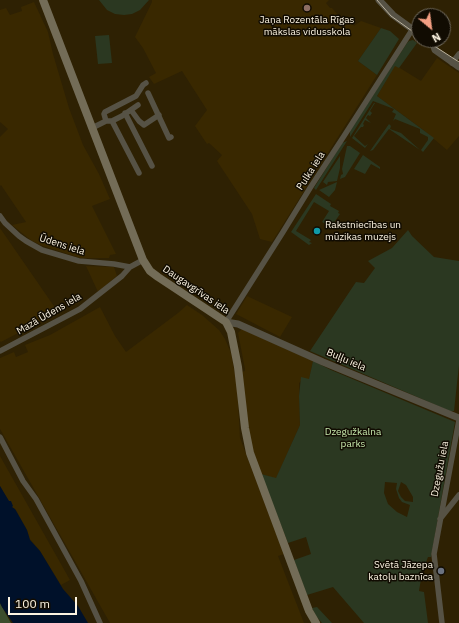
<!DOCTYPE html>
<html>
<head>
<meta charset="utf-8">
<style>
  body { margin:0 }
  #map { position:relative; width:459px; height:623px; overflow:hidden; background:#2e2103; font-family:"IBM Plex Sans",sans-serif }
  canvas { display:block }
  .north { position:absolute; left:411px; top:8px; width:40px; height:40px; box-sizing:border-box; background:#110c02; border:1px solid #6f695c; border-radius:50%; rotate:151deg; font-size:11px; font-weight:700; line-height:16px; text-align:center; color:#fcf4e2 }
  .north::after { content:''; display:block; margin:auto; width:14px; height:18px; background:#f39f83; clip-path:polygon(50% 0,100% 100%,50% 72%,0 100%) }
  .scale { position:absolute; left:8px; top:597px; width:69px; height:18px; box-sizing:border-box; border:2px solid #fcf4e2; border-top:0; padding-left:5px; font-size:12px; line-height:14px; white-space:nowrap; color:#fcf4e2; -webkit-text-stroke:3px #110c02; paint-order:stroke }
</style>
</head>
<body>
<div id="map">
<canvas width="459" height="623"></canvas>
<div class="north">N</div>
<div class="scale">100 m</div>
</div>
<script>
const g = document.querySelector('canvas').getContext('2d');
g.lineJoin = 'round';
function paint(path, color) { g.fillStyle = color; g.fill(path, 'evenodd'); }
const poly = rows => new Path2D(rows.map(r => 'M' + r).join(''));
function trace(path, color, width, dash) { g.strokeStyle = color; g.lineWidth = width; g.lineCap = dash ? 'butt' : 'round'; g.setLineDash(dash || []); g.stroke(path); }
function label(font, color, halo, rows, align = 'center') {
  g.font = font + ' "IBM Plex Sans",sans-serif'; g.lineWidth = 3; g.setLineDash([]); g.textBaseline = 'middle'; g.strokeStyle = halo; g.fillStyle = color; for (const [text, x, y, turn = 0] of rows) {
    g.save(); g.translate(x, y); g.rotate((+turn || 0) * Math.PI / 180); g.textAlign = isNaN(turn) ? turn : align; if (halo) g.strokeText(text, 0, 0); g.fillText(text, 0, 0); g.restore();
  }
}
paint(poly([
  [152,0,329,0,326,3,330,8,332,8,340,17,343,16,347,18,354,26,361,21,381,28,358,61,377,75,272,242,260,239,252,214,217,161,222,155,209,143,207,144,195,126,207,110,182,71,154,84,149,77,156,73,143,48,135,37,152,2],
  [34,2,48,32,53,54,69,108,83,145,99,174,110,199,92,206,116,254,110,255,109,258,80,258,43,246,32,241,12,225,26,222,1,185,0,186,0,137,8,129,0,122,0,10,6,8,10,15,22,11,21,7],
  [437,58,459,73,459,136,447,150,422,129,377,96,395,65,421,81],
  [0,228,58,312,1,342,0,341],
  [86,266,114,267,117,276,98,292],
  [247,296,292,317,280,337,236,314],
  [187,305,202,315,219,330,225,339,231,353,237,385,240,438,284,554,278,556,304,623,110,623,0,429,0,358,14,352,16,357,28,352,25,345,50,335,100,307,115,336,126,352,178,313],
  [242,329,313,361,309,380,301,378,301,381,299,383,300,425,276,479,261,474,250,443,241,372,245,371,245,369,238,333],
  [0,456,70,580,61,585,40,551,30,539,27,530,16,510,13,509,0,486]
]), '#392800');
paint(poly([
  [99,0,149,0,140,10,132,14,124,15,115,14,107,10],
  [381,28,390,31,399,39,377,75,358,61],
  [109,35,112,63,98,64,95,36],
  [413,40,417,43,399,68,395,66,377,96,434,138,423,152,421,150,428,140,428,137,420,133,420,129,395,119,393,121,396,114,392,112,394,109,373,101,350,137,350,130,407,43,409,41],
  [374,103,375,103,370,111,372,113,370,116,368,115,366,118,371,123,365,120,363,124,364,125,363,127,361,127,354,136,365,146,368,144,365,148,352,138],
  [389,124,391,126,390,129,401,133,420,150,389,129,373,150,370,151],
  [347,141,316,190,314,188,342,143],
  [347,146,350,146,360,153,345,177,340,179,341,175,343,174,342,169],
  [363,155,380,167,380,169,371,164,365,174,354,169],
  [340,156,340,168,337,181,328,182,327,185,323,182],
  [337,182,335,190,329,197,319,190],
  [316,194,331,204,330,206,339,211,338,213,340,214,331,227,322,222,329,211,314,202,296,231,311,240,309,242,312,243,309,245,291,232],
  [408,230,412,236,434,257,459,261,459,365,454,411,450,411,310,351,356,282,364,283,375,268,368,261,392,248],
  [313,361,331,370,455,422,431,557,428,557,422,573,419,591,424,592,428,623,364,623,333,587,307,595,294,560,311,554,306,537,288,543,261,474,276,478,300,425,299,396,301,377,309,379],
  [385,482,397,483,396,489,399,498,402,502,410,505,407,517,397,512,388,504,384,493],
  [401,482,406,485,413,497,413,502,405,501,401,497,398,491],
  [317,607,332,623,322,623,316,616,312,608]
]), '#2b3821');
paint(poly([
  [0,602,1,605,11,623,0,623]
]), '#3c4e2d');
paint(poly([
  [0,486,9,501,11,501,13,506,12,507,15,509,27,530,30,540,40,551,63,589,78,606,88,623,13,623,2,607,0,603]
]), '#00112a');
trace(poly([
  [452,63,459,54],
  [148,93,169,138,171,137],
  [131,110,139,121,144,125,159,115],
  [125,113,152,166],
  [106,121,104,114,105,112,136,96,143,85,146,83],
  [112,121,139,173],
  [92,128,106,121,112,121,122,116,138,105],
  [0,216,5,223,19,236,26,241,42,250,79,261,114,264,130,267],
  [226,322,283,232,310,188,344,136,412,30],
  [0,351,80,309,122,276,130,267,143,260],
  [0,437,23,481,36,499,81,581,100,623],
  [440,519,459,495],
  [442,623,434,554,459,420]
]), '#565245', 5.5);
trace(poly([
  [379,0,393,15,419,34],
  [427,40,433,44,435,50,459,67],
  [226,322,238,324,323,362,459,418]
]), '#565245', 7);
trace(poly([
  [43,0,143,260,150,271,158,277,226,322,231,332,238,367,245,428,250,453,309,611,316,623]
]), '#736c57', 8);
trace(poly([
  [377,0,391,16,419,36],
  [425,40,459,62]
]), '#bbb29c', 1);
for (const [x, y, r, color] of [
  [307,8,4,"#8d6e63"],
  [317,231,4,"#0f9aa8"],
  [441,571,4,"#6b7280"]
]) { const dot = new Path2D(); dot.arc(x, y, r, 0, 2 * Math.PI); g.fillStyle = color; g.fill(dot); trace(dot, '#110c02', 1.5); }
label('10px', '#fcf4e2', '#110c02', [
  ["Jaņa Rozentāla Rīgas",307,20],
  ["mākslas vidusskola",307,32],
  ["Rakstniecības un",325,225,"left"],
  ["mūzikas muzejs",325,237,"left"],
  ["Svētā Jāzepa",433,565,"right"],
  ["katoļu baznīca",433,577,"right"]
]);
label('10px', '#fcf4e2', '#110c02', [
  ["Pulka iela",311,171,-57],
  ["Ūdens iela",62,245,18],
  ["Daugavgrīvas iela",196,290,34],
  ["Mazā Ūdens iela",49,314,-30],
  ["Buļļu iela",346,360,23],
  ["Dzegužu iela",440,469,-79]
]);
label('10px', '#c7e9ad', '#110c02', [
  ["Dzegužkalna",353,432],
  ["parks",353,444]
]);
</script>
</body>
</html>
